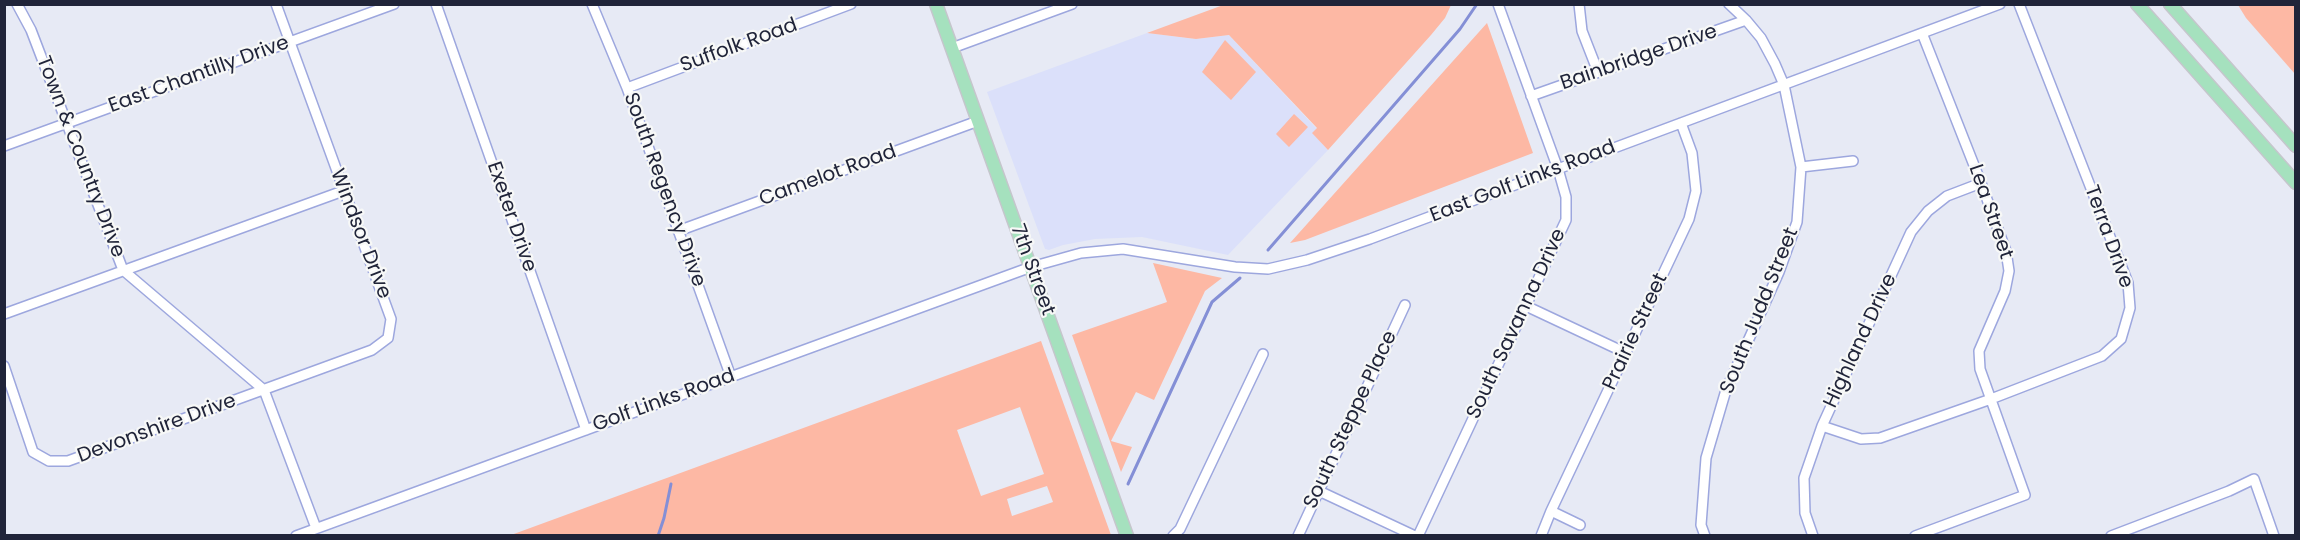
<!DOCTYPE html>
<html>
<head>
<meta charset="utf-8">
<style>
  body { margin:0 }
  #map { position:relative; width:2300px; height:540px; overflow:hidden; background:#e7eaf5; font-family:Poppins,sans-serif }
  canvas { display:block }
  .frame { position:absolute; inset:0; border:6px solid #202439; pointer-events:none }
</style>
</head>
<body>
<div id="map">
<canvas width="2300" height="540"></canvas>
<div class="frame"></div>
</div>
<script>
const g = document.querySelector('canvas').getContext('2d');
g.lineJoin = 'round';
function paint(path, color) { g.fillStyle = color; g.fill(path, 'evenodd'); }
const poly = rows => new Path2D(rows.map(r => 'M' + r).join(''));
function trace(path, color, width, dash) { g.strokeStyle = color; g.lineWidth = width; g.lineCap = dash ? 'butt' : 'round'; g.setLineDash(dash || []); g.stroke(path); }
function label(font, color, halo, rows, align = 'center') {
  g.font = font + ' Poppins,sans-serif'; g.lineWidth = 4.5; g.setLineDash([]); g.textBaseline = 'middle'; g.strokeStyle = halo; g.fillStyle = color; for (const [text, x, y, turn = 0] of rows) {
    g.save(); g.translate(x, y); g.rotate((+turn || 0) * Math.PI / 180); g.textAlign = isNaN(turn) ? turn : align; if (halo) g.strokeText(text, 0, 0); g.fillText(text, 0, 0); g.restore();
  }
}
paint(poly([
  [1147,33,1196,39,1229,35,1317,129,1313,133,1328,150,1228,255,1142,237,1095,239,1063,245,1049,250,1045,249,987,92]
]), '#dbe0fa');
paint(poly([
  [1226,4,1451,4,1451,5,1445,18,1431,35,1328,150,1312,133,1317,128,1229,35,1196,39,1147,33],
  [2238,5,2295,5,2295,74,2246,18],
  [1487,23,1533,153,1305,240,1290,243],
  [1225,40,1256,72,1231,100,1202,72],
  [1294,114,1308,127,1289,147,1276,134],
  [1153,263,1222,278,1205,291,1154,400,1136,392,1111,441,1132,447,1121,472,1072,335,1167,302],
  [1041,341,1111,535,511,535],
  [1020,407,1044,474,981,496,957,430],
  [1047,486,1053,502,1012,516,1007,499]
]), '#fdb8a4');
trace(poly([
  [1268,250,1460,29,1477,4],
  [1128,484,1212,302,1240,278],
  [658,536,664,518,671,484]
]), '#848fd6', 3);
const minor = poly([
  [17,4,31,30,123,270,264,390,316,528],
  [436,4,586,430],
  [592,4,627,88,731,377],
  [1579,4,1582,31,1598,72],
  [952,48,1072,4],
  [627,88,851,4],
  [1531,96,1746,20],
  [4,146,394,4],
  [1801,167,1853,161],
  [678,231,978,121],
  [1526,306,1626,353],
  [4,314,343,191],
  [4,366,33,452,49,461,68,461,372,350,388,338,391,319,276,4],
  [1822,426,1861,439,1880,438,1991,399,2102,356,2121,339,2130,308,2128,283,2019,4],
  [1319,491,1415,536],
  [1551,511,1580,525],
  [296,536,1031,267,1081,253,1123,249,1235,267,1268,269,1307,260,1370,239,2000,4],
  [1173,536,1180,529,1263,354],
  [1298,536,1405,305],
  [1418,536,1566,220,1566,197,1558,169,1498,4],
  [1541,536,1551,511,1689,219,1696,191,1692,153,1681,123],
  [1705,536,1701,525,1706,458,1726,390,1779,272,1797,222,1801,167,1784,85,1775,64,1761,38,1746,20,1729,4],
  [1813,536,1805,513,1804,478,1822,426,1911,232,1928,211,1947,196,1981,183],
  [1915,536,2025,495,1980,369,1979,351,2005,291,2009,271,2006,251,1981,183,1922,33],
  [2111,536,2229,491,2254,479,2274,536]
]);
const major = poly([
  [936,4,1127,536],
  [2137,4,2296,183],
  [2170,4,2296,146]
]);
trace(minor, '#9da7de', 12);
trace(major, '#c5c6cc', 15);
trace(minor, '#fff', 9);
trace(major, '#a5e1be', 12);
label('20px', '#202439', '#f7f8f7', [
  ["Suffolk Road",739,46,-20],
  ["Bainbridge Drive",1639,58,-19],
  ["East Chantilly Drive",199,75,-20],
  ["Town & Country Drive",80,157,69],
  ["Camelot Road",828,176,-20],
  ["East Golf Links Road",1523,182,-21],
  ["South Regency Drive",664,190,70],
  ["Lea Street",1990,212,71],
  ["Exeter Drive",511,217,71],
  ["Windsor Drive",360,234,69],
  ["Terra Drive",2108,237,70],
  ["7th Street",1032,270,70],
  ["South Judd Street",1760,311,-68],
  ["South Savanna Drive",1517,324,-65],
  ["Prairie Street",1636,332,-65],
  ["Highland Drive",1861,341,-65],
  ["Golf Links Road",664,401,-20],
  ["South Steppe Place",1351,420,-65],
  ["Devonshire Drive",157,429,-20]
]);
</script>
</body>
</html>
